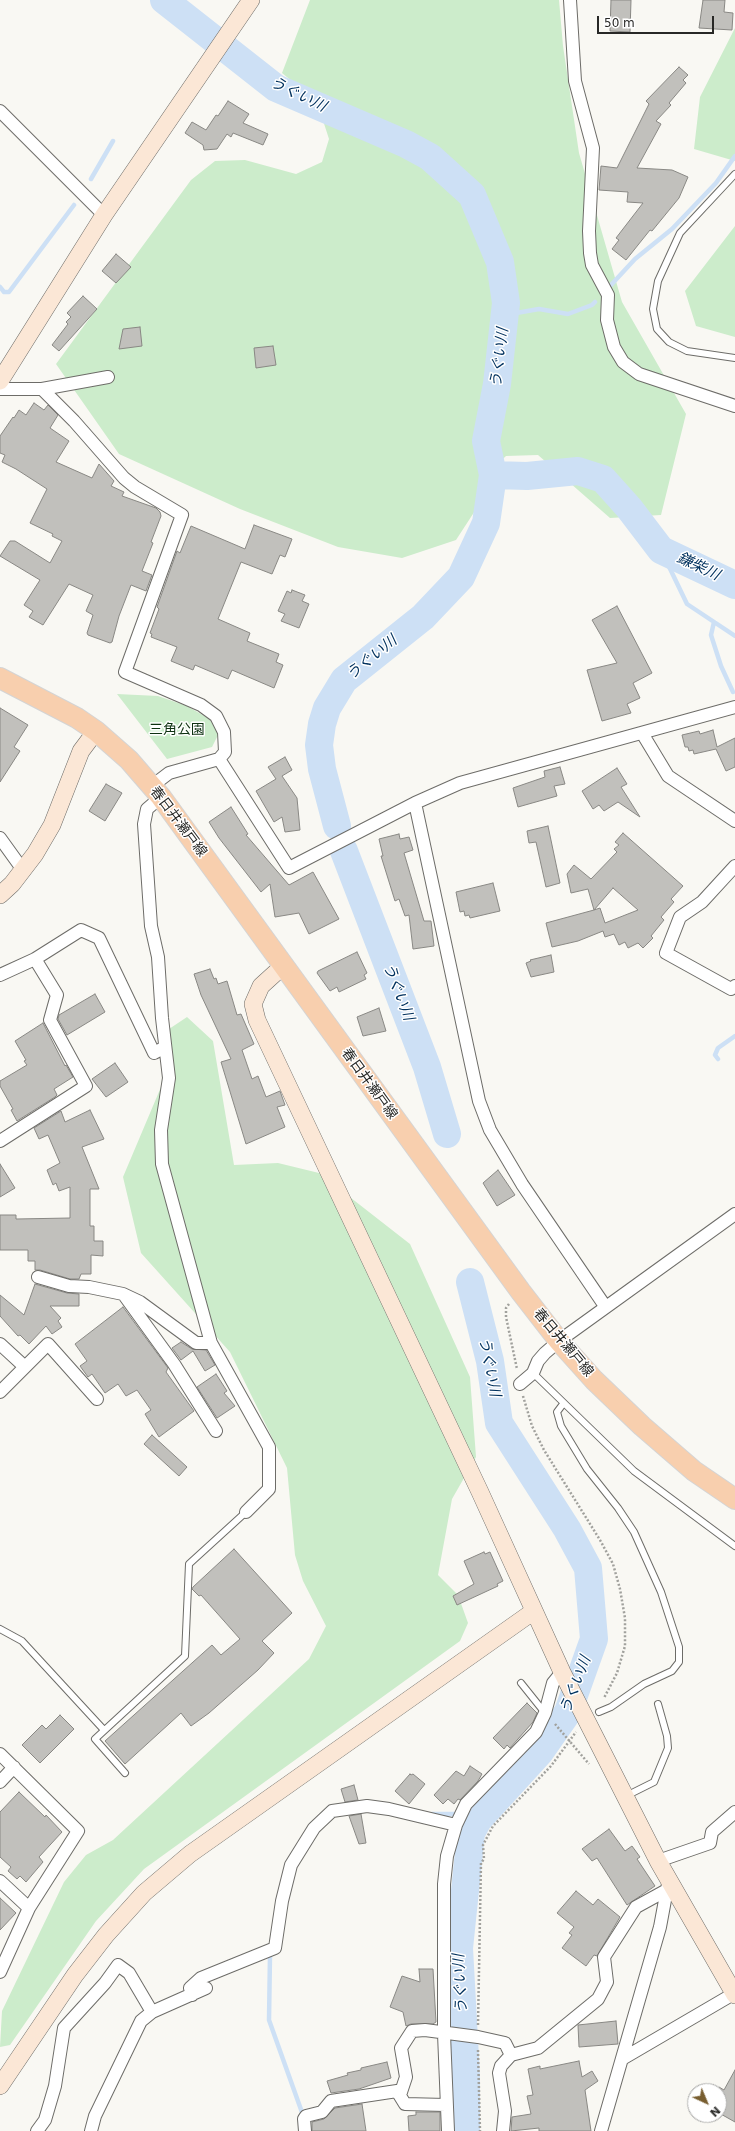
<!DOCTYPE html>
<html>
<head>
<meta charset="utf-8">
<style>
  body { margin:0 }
  #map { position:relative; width:735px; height:2131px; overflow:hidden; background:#f9f8f3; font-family:"DejaVu Sans",sans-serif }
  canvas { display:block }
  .north { position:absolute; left:687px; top:2083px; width:40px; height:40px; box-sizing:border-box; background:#fff; border:1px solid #a9a9a8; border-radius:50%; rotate:136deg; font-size:11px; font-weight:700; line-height:16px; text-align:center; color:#282826 }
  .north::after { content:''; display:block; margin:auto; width:14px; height:18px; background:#785e30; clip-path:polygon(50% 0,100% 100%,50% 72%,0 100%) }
  .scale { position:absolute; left:597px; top:16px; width:117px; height:18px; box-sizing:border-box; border:2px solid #282826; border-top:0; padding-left:5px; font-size:12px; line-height:14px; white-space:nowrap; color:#282826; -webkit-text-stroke:3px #fff; paint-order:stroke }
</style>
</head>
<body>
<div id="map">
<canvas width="735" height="2131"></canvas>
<div class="north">N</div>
<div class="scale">50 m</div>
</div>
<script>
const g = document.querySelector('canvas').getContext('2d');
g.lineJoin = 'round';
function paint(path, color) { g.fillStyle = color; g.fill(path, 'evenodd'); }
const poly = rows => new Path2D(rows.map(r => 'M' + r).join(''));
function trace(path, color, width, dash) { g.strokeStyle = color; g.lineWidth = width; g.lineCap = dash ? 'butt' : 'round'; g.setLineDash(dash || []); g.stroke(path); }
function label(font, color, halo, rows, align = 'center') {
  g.font = font + ' "DejaVu Sans","Noto Sans JP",sans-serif'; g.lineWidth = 3; g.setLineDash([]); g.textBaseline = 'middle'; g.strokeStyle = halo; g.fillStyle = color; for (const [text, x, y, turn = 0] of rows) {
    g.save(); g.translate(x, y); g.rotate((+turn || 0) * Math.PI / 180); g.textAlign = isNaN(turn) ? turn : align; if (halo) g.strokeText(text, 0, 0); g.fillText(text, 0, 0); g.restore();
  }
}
paint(poly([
  [310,0,559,0,563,46,579,153,622,302,686,414,661,515,610,518,538,455,506,456,491,470,484,497,456,540,402,558,338,547,240,509,119,454,56,364,191,180,215,161,245,160,296,174,322,162,329,139,317,102,282,73],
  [735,28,735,161,694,149,700,97],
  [735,226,735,337,696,326,685,291],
  [117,694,158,696,187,706,213,721,218,735,212,747,167,759],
  [187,1017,213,1041,234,1165,278,1163,319,1173,410,1244,470,1377,476,1457,452,1499,438,1575,458,1595,468,1623,460,1641,144,1869,96,1921,10,2045,0,2047,2,2011,64,1882,86,1855,113,1840,309,1659,326,1626,303,1581,295,1555,287,1468,230,1352,141,1253,123,1177,161,1087,169,1029]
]), '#cceccb');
trace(poly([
  [91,179,113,141],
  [611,285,635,259,672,229,716,183,735,156],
  [0,287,4,292,9,292,74,205],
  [505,315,539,309,568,314,592,305,595,302],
  [661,550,687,604,735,636],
  [714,622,711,635,721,666,733,692],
  [718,1059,715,1055,718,1048,735,1036],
  [432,1814,466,1814,478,1820],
  [266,1956,270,1955,269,2020,304,2118]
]), '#cde0f5', 4.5);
trace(poly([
  [164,0,276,88,406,144,430,157,472,195,500,262,506,303,497,384,486,441,493,475,486,523,461,577,423,617,344,680,327,708,322,724,319,745,322,769,337,826],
  [493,475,527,476,578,471,603,479,629,508,661,550,735,585],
  [344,851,427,1067,447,1134],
  [466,2131,466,2076,459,1948,471,1833,478,1820,540,1752,568,1712,594,1639,588,1568,567,1529,499,1423,490,1361,470,1282]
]), '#cde0f5', 28);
const building = poly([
  [611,0,631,0,630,32,610,31,611,0],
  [703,0,725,0,724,12,733,13,732,30,699,28,703,0],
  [679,67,688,75,683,80,686,83,669,103,671,105,656,121,661,124,637,168,672,170,688,177,679,198,652,231,650,230,626,260,612,249,619,240,616,238,643,203,627,202,628,192,599,190,601,166,617,168,649,104,646,101,679,67],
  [228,101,249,114,243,123,268,134,263,145,233,133,231,137,227,134,217,149,204,150,203,145,185,133,192,122,206,130,216,115,218,116,228,101],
  [116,254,131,267,116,283,102,271,116,254],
  [83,296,97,309,59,351,52,345,68,324,66,322,71,317,67,313,83,296],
  [140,327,142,346,119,349,123,329,140,327],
  [273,346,276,365,256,368,254,348,273,346],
  [34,403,44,410,48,405,58,415,50,428,69,441,56,462,92,478,99,464,114,481,111,486,124,492,122,496,156,508,160,512,161,516,151,542,153,543,142,571,152,575,146,591,131,585,119,616,112,642,110,643,88,635,87,633,93,615,86,611,93,595,69,584,43,625,29,617,33,611,24,605,40,580,0,556,10,541,15,541,50,563,62,541,52,536,53,534,30,523,47,489,16,469,2,462,5,455,0,453,0,436,13,417,14,418,19,410,26,415,34,403],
  [254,525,292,539,285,557,280,555,272,574,241,562,218,619,250,633,247,641,279,654,276,662,283,665,274,688,232,670,228,679,195,665,193,670,171,661,177,647,151,637,152,634,150,633,159,609,157,607,177,551,180,553,191,526,245,549,254,525],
  [292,590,305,595,302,601,309,604,299,628,281,621,285,614,278,611,287,591,291,593,292,590],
  [617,606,652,673,633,683,640,698,627,704,631,713,602,721,587,670,617,663,592,620,617,606],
  [0,708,28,725,14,747,20,751,0,782,0,708],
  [713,730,717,747,735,738,735,767,726,771,716,749,694,754,693,750,689,751,688,747,685,747,682,735,699,731,700,734,713,730],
  [285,757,292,770,282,776,297,798,300,830,285,832,282,817,274,822,256,791,276,779,268,767,285,757],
  [560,767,565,784,554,786,557,796,518,807,513,788,545,777,544,771,560,767],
  [617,768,627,784,621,787,640,817,618,802,604,811,599,805,593,809,582,791,617,768],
  [106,784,122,793,105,821,89,811,106,784],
  [231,807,248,834,246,835,289,885,313,872,339,919,309,934,299,913,275,917,270,884,261,892,219,838,209,822,231,807],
  [548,826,560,883,546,887,536,842,529,843,527,831,548,826],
  [623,833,683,886,671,899,674,902,661,917,664,920,651,936,653,938,643,948,638,943,628,948,625,942,619,945,614,934,605,937,603,931,578,941,552,947,546,923,594,910,588,889,571,893,567,874,574,865,591,879,617,852,614,849,619,845,615,842,623,833],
  [613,888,638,910,605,923,600,908,594,910,613,888],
  [399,834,400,839,409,837,413,850,404,853,424,921,431,921,434,946,413,949,409,915,405,916,399,899,395,901,381,856,383,856,379,839,399,834],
  [493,883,500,911,470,918,469,915,465,916,464,911,460,912,456,892,493,883],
  [357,952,367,973,364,975,366,979,339,992,337,987,330,991,317,973,318,971,357,952],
  [551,955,554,972,531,977,526,963,531,961,530,960,551,955],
  [210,969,214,979,216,978,218,984,227,981,237,1015,241,1014,254,1044,242,1050,252,1079,258,1076,266,1097,280,1091,285,1105,277,1107,285,1127,246,1144,221,1062,231,1059,201,995,194,974,210,969],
  [95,994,105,1012,67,1035,58,1019,59,1015,95,994],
  [379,1008,386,1031,363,1036,357,1017,379,1008],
  [43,1023,65,1066,66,1065,73,1077,54,1089,57,1095,55,1097,17,1121,11,1110,13,1109,0,1086,0,1081,27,1065,24,1061,26,1060,15,1041,43,1023],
  [115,1063,128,1082,106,1097,92,1079,115,1063],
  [90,1110,104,1139,82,1147,99,1189,90,1189,90,1226,94,1226,94,1241,103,1241,103,1256,91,1255,91,1274,81,1274,79,1279,70,1279,40,1270,35,1270,35,1261,28,1261,28,1250,0,1250,0,1215,16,1215,16,1219,70,1218,70,1187,59,1191,56,1183,53,1185,47,1170,60,1163,48,1135,39,1139,34,1128,61,1111,65,1122,90,1110],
  [0,1164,15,1188,0,1197,0,1164],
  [498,1170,515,1195,497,1206,483,1183,498,1170],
  [35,1284,67,1293,79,1294,79,1306,50,1306,61,1318,58,1321,62,1327,52,1334,46,1326,29,1344,20,1335,18,1336,0,1316,0,1295,24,1315,35,1284],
  [123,1307,168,1368,166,1372,194,1411,159,1437,145,1414,151,1410,137,1390,126,1396,118,1384,105,1393,92,1374,88,1377,80,1366,87,1361,75,1344,123,1307],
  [181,1342,192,1349,206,1350,215,1365,205,1371,193,1351,181,1360,172,1348,181,1342],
  [216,1374,227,1391,224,1393,235,1406,217,1418,197,1387,216,1374],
  [152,1435,187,1467,179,1476,144,1444,152,1435],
  [234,1549,292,1613,262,1641,274,1653,258,1670,209,1713,191,1726,181,1713,125,1764,105,1741,212,1645,221,1655,240,1639,201,1595,199,1596,192,1589,193,1587,234,1549],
  [484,1552,485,1554,490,1552,503,1581,497,1584,498,1586,457,1605,453,1596,474,1584,464,1561,484,1552],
  [527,1703,537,1713,533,1722,510,1748,507,1745,504,1749,493,1738,527,1703],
  [60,1715,74,1729,40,1763,22,1745,42,1725,46,1729,60,1715],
  [470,1766,482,1774,478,1781,460,1800,458,1799,454,1804,448,1799,443,1804,434,1795,456,1771,464,1776,470,1766],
  [410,1774,411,1775,413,1774,425,1784,409,1804,395,1791,410,1774],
  [354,1785,358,1800,345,1802,341,1789,354,1785],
  [19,1792,45,1817,46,1815,62,1832,39,1857,43,1862,26,1882,20,1876,17,1879,8,1871,11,1867,0,1857,0,1812,19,1792],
  [361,1814,366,1843,359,1844,349,1816,361,1814],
  [609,1829,625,1851,632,1846,640,1857,637,1859,655,1886,627,1905,597,1858,592,1861,582,1849,609,1829],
  [576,1891,593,1905,598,1899,620,1917,597,1956,594,1955,586,1966,562,1948,572,1935,569,1933,574,1927,557,1913,576,1891],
  [0,1898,16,1913,0,1930,0,1898],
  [419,1969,433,1969,436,2022,433,2024,411,2024,406,2026,403,2012,390,2007,402,1976,420,1982,419,1969],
  [616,2021,618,2044,579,2047,578,2025,616,2021],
  [579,2061,582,2077,592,2071,598,2081,585,2090,591,2131,539,2131,539,2128,511,2131,512,2117,531,2114,527,2096,533,2095,528,2069,540,2066,540,2069,579,2061],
  [387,2062,391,2078,359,2089,331,2093,327,2081,348,2075,347,2073,361,2070,361,2068,387,2062],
  [735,2070,735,2122,719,2113,719,2087,724,2090,735,2070],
  [362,2104,366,2131,312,2131,312,2122,324,2119,335,2108,362,2104],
  [416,2112,440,2112,440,2131,409,2131,408,2116,416,2115,416,2112]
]);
paint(building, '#c1c0bc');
trace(building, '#898884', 1);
const lane = poly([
  [735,174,680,233,658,281,653,309,657,329,669,342,687,351,735,358],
  [533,1373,634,1471,735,1546],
  [563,1404,557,1412,561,1426,587,1469,618,1508,634,1532,661,1592,679,1647,679,1662,672,1671,644,1684,611,1707,599,1712],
  [0,1629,22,1641,104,1730],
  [521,1683,545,1713],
  [125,1773,95,1739,185,1656,189,1564,246,1512],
  [626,1796,654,1782,668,1748,667,1736,658,1704]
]);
const street = poly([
  [570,0,575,81,593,148,589,231,590,253,592,265,608,295,607,320,614,347,623,362,639,374,735,406],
  [0,111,104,215],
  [0,389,42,389,108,377],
  [42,389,74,421,124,478,135,487,182,515,125,672,201,705,216,716,224,732,225,752,219,759],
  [642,733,668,776,735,821],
  [152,786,169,773,219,759,289,868,415,803,460,783,735,707],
  [161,797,147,809,144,824,151,926,158,957,162,1018,169,1078,161,1130,162,1164,211,1343,269,1447,269,1489,246,1512],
  [415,803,479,1101,490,1130,522,1184,605,1306],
  [0,838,23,870],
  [735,866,702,902,680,917,666,953,731,989,735,986],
  [0,975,35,959,81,930,99,938,154,1053,165,1047],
  [0,1141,86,1086,50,1020,57,995,35,959],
  [38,1277,69,1286,89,1287,123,1294,140,1302,196,1343,211,1343],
  [124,1295,174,1364,216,1431],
  [0,1344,25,1367],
  [520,1384,533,1373,538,1361,545,1353,559,1341,735,1214],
  [0,1392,48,1344,97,1399],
  [0,1754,78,1831,29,1908,0,1972],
  [0,1782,14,1767],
  [658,1861,710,1843,712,1832,735,1812],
  [0,1881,29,1908],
  [192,1995,190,1988,201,1978,275,1948,282,1901,291,1865,314,1828,332,1811,367,1806,389,1809,456,1825],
  [622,2059,735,1993],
  [397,2091,401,2092,406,2077,401,2048,412,2031,425,2030,478,2037,505,2043,511,2055],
  [37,2131,45,2120,55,2086,64,2028,105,1983,118,1965,129,1973,152,2012],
  [91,2131,95,2116,141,2021,152,2012,206,1988],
  [305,2131,304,2119,306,2116,322,2112,331,2101,397,2091,405,2104,446,2105],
  [448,2131,444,2034,444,1884,447,1856,456,1825,466,1804,536,1732,545,1713,553,1683,562,1672],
  [503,2131,505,2111,499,2073,501,2066,511,2055,538,2048,598,1999,607,1982,604,1957,636,1907,667,1890],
  [601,2131,660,1927,668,1884]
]);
const secondary = poly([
  [0,381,104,215,251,0],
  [0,895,12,884,35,854,52,825,81,751,96,731],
  [283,966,261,986,253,1004,257,1020,480,1492,562,1672,658,1861,735,1995],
  [0,2086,75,1975,106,1935,144,1893,190,1854,534,1611]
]);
const primary = poly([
  [0,678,77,718,96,731,129,760,161,797,521,1292,559,1341,594,1380,642,1426,694,1471,735,1499]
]);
trace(lane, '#6d6c68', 8);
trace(street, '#6d6c68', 14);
trace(secondary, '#6d6c68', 18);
trace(primary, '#d4d4d4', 22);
trace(poly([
  [509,1304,506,1308,506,1317,517,1369],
  [523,1396,532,1426,544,1450,600,1540,613,1564,620,1589,625,1618,625,1646,617,1673,604,1698],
  [555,1724,589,1764],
  [478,2025,481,1863,484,1859,483,1845,493,1826,551,1766,576,1732],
  [478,2050,480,2131]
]), '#a1a19d', 2.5, [2, 2]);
trace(lane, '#fff', 6);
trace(street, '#fff', 12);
trace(secondary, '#fbe7d6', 17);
trace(primary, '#f8cfae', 20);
label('14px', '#0e3211', '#fff', [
  ["三角公園",177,730]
]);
label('14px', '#282826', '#fff', [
  ["春日井瀬戸線",178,822,53],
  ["春日井瀬戸線",369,1084,54],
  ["春日井瀬戸線",563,1343,50]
]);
label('italic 15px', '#00315e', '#fff', [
  ["うぐい川",298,95,26],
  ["うぐい川",500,358,-83],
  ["鎌柴川",698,567,25],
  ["うぐい川",372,658,-39],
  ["うぐい川",398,992,69],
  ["うぐい川",489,1367,79],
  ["うぐい川",576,1685,-69],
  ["うぐい川",461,1984,-93]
]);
</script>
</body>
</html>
